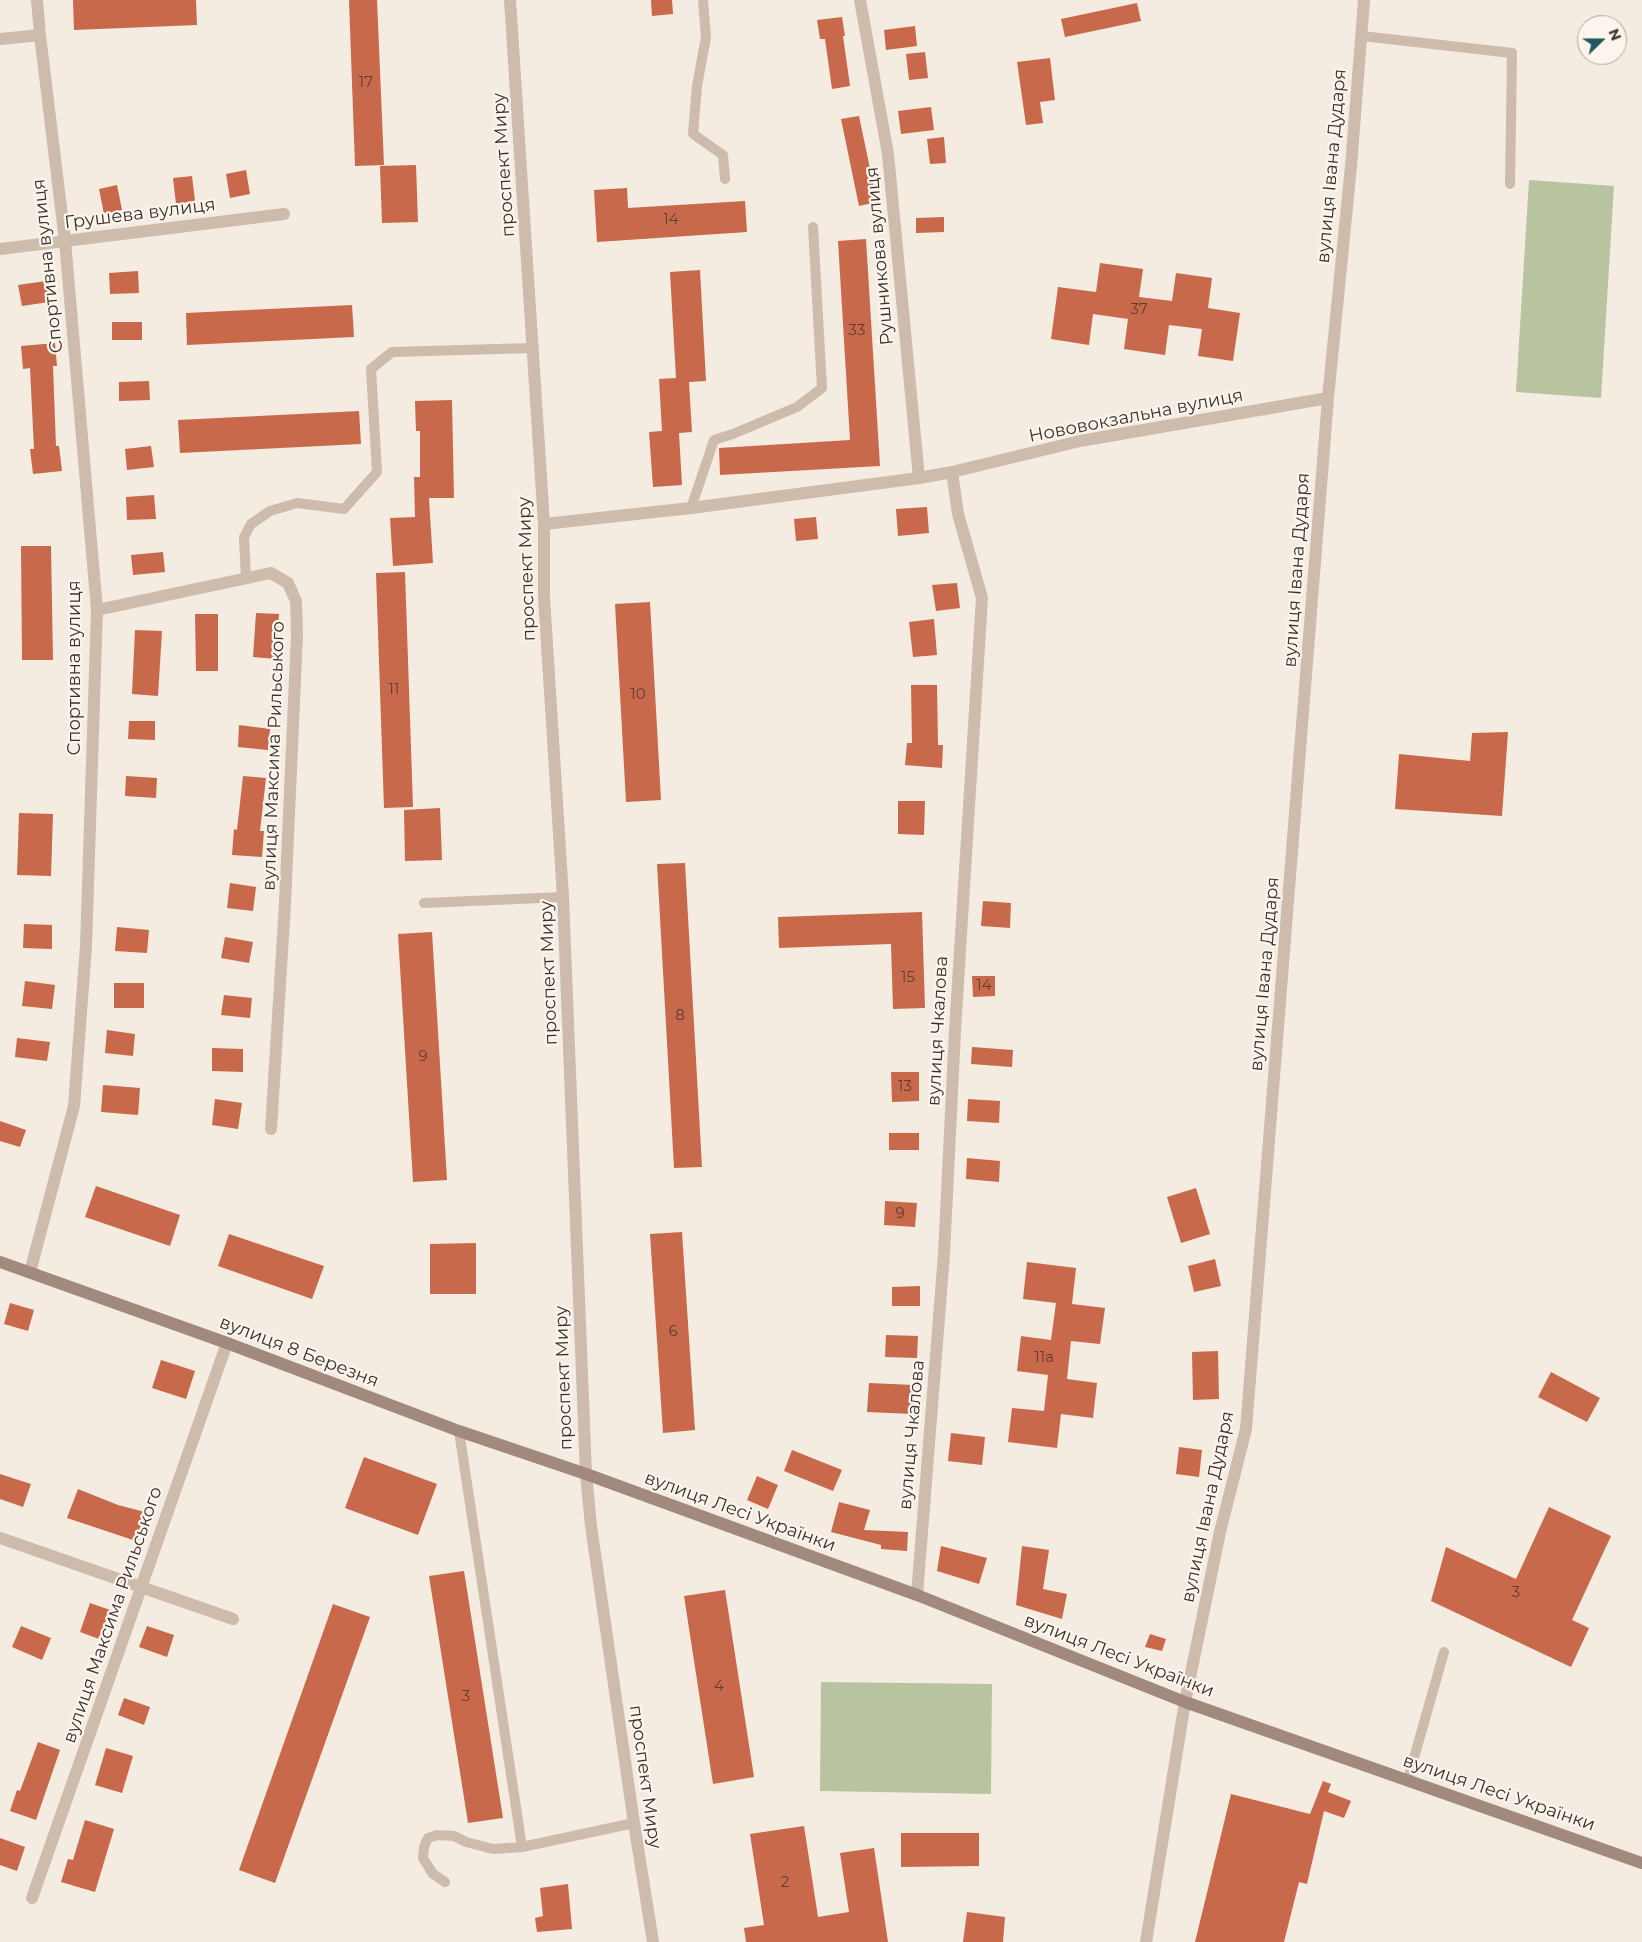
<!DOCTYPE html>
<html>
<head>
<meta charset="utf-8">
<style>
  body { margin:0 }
  #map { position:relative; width:1642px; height:1942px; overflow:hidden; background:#f4ebe1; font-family:Montserrat,sans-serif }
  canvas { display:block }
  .north { position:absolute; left:1577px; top:15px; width:50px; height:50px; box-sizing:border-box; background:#fbf5ee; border:1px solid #aea6a0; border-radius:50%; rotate:68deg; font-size:14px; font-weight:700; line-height:20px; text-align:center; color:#3b302b }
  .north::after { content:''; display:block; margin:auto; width:18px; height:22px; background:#1f5a5e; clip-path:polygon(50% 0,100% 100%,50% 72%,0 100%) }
</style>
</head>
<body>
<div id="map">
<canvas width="1642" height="1942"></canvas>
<div class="north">N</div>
</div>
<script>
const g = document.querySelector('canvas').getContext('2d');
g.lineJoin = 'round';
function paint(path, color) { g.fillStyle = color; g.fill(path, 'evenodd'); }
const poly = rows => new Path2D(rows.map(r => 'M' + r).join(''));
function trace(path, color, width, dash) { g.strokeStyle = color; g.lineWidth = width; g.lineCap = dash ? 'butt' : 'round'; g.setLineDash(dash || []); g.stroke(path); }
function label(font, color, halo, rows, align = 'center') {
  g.font = font + ' Montserrat,sans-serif'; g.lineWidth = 4.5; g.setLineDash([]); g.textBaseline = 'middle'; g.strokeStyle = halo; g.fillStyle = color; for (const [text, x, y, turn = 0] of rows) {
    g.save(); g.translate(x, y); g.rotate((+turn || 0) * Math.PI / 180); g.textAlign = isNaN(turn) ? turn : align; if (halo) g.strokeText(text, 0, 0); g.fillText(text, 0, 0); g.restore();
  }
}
paint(poly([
  [1529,180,1614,186,1601,398,1516,392],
  [821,1682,992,1684,991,1794,820,1791]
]), '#b8c4a0');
paint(poly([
  [73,0,196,0,197,25,74,30],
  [349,0,377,0,384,165,355,166],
  [651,0,672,0,673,14,652,16],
  [1137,3,1141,21,1065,37,1061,19],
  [842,17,845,36,843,36,850,86,832,89,825,39,820,39,817,20],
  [915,26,917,46,886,50,884,30],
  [925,52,928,78,909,80,906,54],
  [1050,58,1055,100,1040,102,1043,123,1026,125,1017,62],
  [931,107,934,130,901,134,898,111],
  [859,116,877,202,859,206,841,119],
  [944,137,946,163,930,164,927,139],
  [416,165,418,222,382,223,380,166],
  [246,170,250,194,230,198,226,174],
  [192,176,195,201,176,204,173,178],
  [117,185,122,210,104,214,99,189],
  [627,188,628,208,745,201,747,232,597,242,594,190],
  [944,217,944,232,916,233,916,218],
  [866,239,880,466,720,475,719,448,850,440,838,241],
  [1100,263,1143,269,1139,297,1172,301,1176,273,1212,278,1208,308,1240,313,1233,361,1198,356,1202,329,1169,325,1165,355,1124,349,1128,319,1093,314,1089,345,1051,339,1058,287,1096,292],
  [700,270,706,381,689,382,692,432,679,433,682,485,653,487,649,432,662,431,659,379,676,378,670,272],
  [138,271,139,293,110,294,109,273],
  [46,281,49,302,22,306,18,285],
  [352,305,354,337,187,345,186,313],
  [112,322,142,322,142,340,112,340],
  [55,343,57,366,53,366,56,446,59,446,62,471,33,474,30,449,34,449,30,368,23,369,21,346],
  [149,381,150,400,119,401,119,382],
  [452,400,454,498,429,498,433,563,393,566,390,518,415,517,414,477,420,477,420,431,416,431,415,401],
  [359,411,361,444,180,453,178,420],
  [151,446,154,467,127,470,125,449],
  [154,495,156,519,127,520,126,497],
  [927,507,929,533,898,536,896,509],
  [816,517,818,539,796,541,794,519],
  [21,546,51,546,53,660,22,660],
  [163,552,165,572,133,575,131,555],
  [405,572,413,807,384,808,376,573],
  [957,583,960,608,936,611,932,585],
  [650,602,661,800,626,802,615,604],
  [256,613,279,614,276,659,253,657],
  [195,614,218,614,218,671,196,671],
  [934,619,937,655,913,657,909,622],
  [135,630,162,631,158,696,132,694],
  [911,685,937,685,938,745,943,745,942,768,905,765,907,743,912,743],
  [129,721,155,721,155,740,128,739],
  [239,725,270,729,268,750,238,747],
  [1508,732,1502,816,1395,809,1399,754,1470,761,1472,733],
  [126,776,157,778,156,798,125,796],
  [243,776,266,778,260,831,264,831,262,857,232,855,234,829,237,830],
  [898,801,925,801,924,835,898,834],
  [440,808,442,860,405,861,404,810],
  [19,813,53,814,51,876,17,875],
  [685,863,702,1167,674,1168,657,864],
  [230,883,256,887,253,911,227,908],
  [983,901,1011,903,1010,928,981,926],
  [922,912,925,1008,893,1009,891,944,779,948,778,917],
  [24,924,52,925,52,949,23,948],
  [117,927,149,930,147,953,115,951],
  [432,932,447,1180,413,1182,398,934],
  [225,937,253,942,249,963,221,958],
  [972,976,995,976,995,996,973,997],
  [25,981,55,985,52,1009,22,1006],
  [114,983,144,983,144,1008,114,1008],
  [224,995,252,998,250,1018,221,1015],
  [107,1030,135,1034,133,1056,105,1053],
  [17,1038,50,1042,47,1061,15,1057],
  [972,1047,1013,1050,1012,1067,971,1064],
  [212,1048,243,1049,243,1072,212,1071],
  [891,1072,919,1072,919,1101,892,1102],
  [103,1085,140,1088,138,1115,101,1112],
  [215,1099,242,1103,238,1129,212,1125],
  [968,1099,1000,1101,999,1123,967,1121],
  [0,1121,26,1130,20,1147,0,1141],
  [889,1133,919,1133,919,1150,889,1150],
  [967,1158,1000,1161,999,1182,966,1179],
  [96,1186,180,1215,170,1246,85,1217],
  [1196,1188,1210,1234,1181,1243,1167,1197],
  [885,1201,917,1203,915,1227,884,1225],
  [682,1232,695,1430,663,1433,650,1234],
  [229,1234,324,1266,312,1299,218,1266],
  [476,1243,476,1294,430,1294,430,1244],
  [1215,1259,1221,1286,1194,1292,1188,1266],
  [1027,1262,1076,1268,1072,1304,1105,1308,1100,1344,1071,1341,1067,1379,1097,1383,1093,1418,1061,1414,1057,1448,1008,1442,1012,1408,1044,1411,1048,1375,1017,1371,1021,1336,1051,1340,1056,1303,1023,1299],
  [920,1286,920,1306,892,1306,892,1287],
  [10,1303,34,1310,28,1331,4,1324],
  [886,1335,918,1336,917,1358,885,1357],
  [1218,1351,1219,1399,1193,1400,1192,1352],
  [161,1360,195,1371,186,1399,152,1388],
  [1551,1372,1600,1398,1587,1422,1538,1397],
  [869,1383,914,1385,913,1414,867,1412],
  [951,1433,985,1437,982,1465,948,1461],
  [1179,1447,1202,1450,1199,1477,1176,1474],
  [792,1450,842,1470,833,1491,784,1471],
  [364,1457,437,1484,418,1535,345,1508],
  [0,1474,31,1484,23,1507,0,1499],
  [757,1476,778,1485,768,1509,747,1500],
  [78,1489,118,1505,145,1512,136,1541,67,1518],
  [839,1502,870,1510,864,1530,908,1532,907,1551,881,1549,881,1545,831,1532],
  [1549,1507,1611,1536,1572,1620,1589,1628,1571,1667,1431,1601,1446,1547,1516,1579],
  [941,1546,987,1558,979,1584,937,1571],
  [1022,1546,1049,1550,1043,1589,1067,1594,1062,1619,1016,1605],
  [464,1571,503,1818,468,1823,429,1576],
  [725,1590,754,1777,713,1784,684,1596],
  [90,1603,110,1610,99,1639,80,1632],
  [333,1604,370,1617,275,1883,239,1870],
  [21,1626,51,1638,42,1660,12,1647],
  [147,1626,174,1635,167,1657,139,1647],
  [1150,1634,1166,1639,1162,1651,1145,1647],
  [124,1698,150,1707,144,1725,118,1715],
  [38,1742,60,1750,36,1820,10,1811,17,1790,20,1791],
  [106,1748,133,1756,122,1793,95,1785],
  [1323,1781,1331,1784,1328,1792,1351,1801,1344,1818,1324,1811,1307,1884,1299,1882,1284,1942,1195,1942,1231,1794,1310,1814],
  [85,1820,114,1829,95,1892,61,1882,68,1859,73,1860],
  [804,1826,818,1917,849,1912,840,1853,874,1848,888,1942,746,1942,744,1928,764,1925,750,1834],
  [901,1833,979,1833,979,1866,901,1867],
  [0,1838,25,1847,17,1871,0,1865],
  [568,1884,572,1929,537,1932,535,1918,543,1916,540,1888],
  [967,1912,1005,1917,1003,1942,963,1942]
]), '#c8694b');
trace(poly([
  [703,0,706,37,697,86,693,134,723,155,725,179],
  [1362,36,1512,53,1510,184],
  [691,508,714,440,733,434,797,407,822,388,813,227],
  [246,579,244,537,251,524,270,511,297,503,344,509,377,472,371,369,392,352,532,348],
  [424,903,563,897],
  [459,1431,522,1847,634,1823],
  [1408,1779,1444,1652],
  [445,1882,433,1874,423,1858,424,1847,428,1838,437,1835,454,1836,466,1842,493,1849,522,1847]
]), '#cdbbac', 10);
trace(poly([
  [860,0,888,154,919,478,952,472,1080,441,1328,398],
  [0,39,40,35],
  [0,249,284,214],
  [544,524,691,508,919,478],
  [97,610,271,573,288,583,296,601,297,634,285,904,271,1129],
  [30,1272,74,1106,86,946,97,610,65,241,40,35,37,0],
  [0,1538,233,1619],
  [917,1595,944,1254,955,1031,982,598,958,514,952,472],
  [1185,1702,1220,1532,1246,1429,1328,398,1351,166,1364,0],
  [32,1898,227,1343]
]), '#cdbbac', 12);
trace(poly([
  [510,0,544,524,544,597,563,897,586,1474,591,1526,634,1823,653,1942],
  [1146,1942,1185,1702]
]), '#cdbbac', 12);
trace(poly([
  [0,1262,227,1343,459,1431,586,1474,917,1595,1185,1702,1642,1863]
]), '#a18a7d', 12);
label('15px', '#5e3e33', null, [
  ["17",366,83],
  ["14",671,220],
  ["37",1139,310],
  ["33",857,331],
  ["11",394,690],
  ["10",638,695],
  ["15",908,978],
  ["14",984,986],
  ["8",680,1016],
  ["9",423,1057],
  ["13",905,1087],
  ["9",900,1214],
  ["6",673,1332],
  ["11а",1044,1358],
  ["3",1516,1593],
  ["4",719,1687],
  ["3",466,1697],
  ["2",785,1883]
]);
label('18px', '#3b302b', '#fbf5ee', [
  ["проспект Миру",504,165,-94],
  ["вулиця Івана Дударя",1332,166,-85],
  ["Грушева вулиця",140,214,-7],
  ["Рушникова вулиця",880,256,-95],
  ["Спортивна вулиця",48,266,-96],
  ["Нововокзальна вулиця",1136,416,-11],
  ["проспект Миру",527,569,-92],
  ["вулиця Івана Дударя",1297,570,-86],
  ["Спортивна вулиця",75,668,-90],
  ["вулиця Максима Рильського",274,756,-88],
  ["проспект Миру",549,973,-92],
  ["вулиця Івана Дударя",1265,974,-85],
  ["вулиця Чкалова",938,1031,-87],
  ["вулиця 8 Березня",299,1352,21],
  ["проспект Миру",564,1378,-92],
  ["вулиця Чкалова",912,1435,-85],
  ["вулиця Івана Дударя",1208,1507,-78],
  ["вулиця Лесі Українки",740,1512,20],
  ["вулиця Максима Рильського",113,1615,-71],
  ["вулиця Лесі Українки",1119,1656,21],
  ["проспект Миру",645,1777,82],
  ["вулиця Лесі Українки",1499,1793,19]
]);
</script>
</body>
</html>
